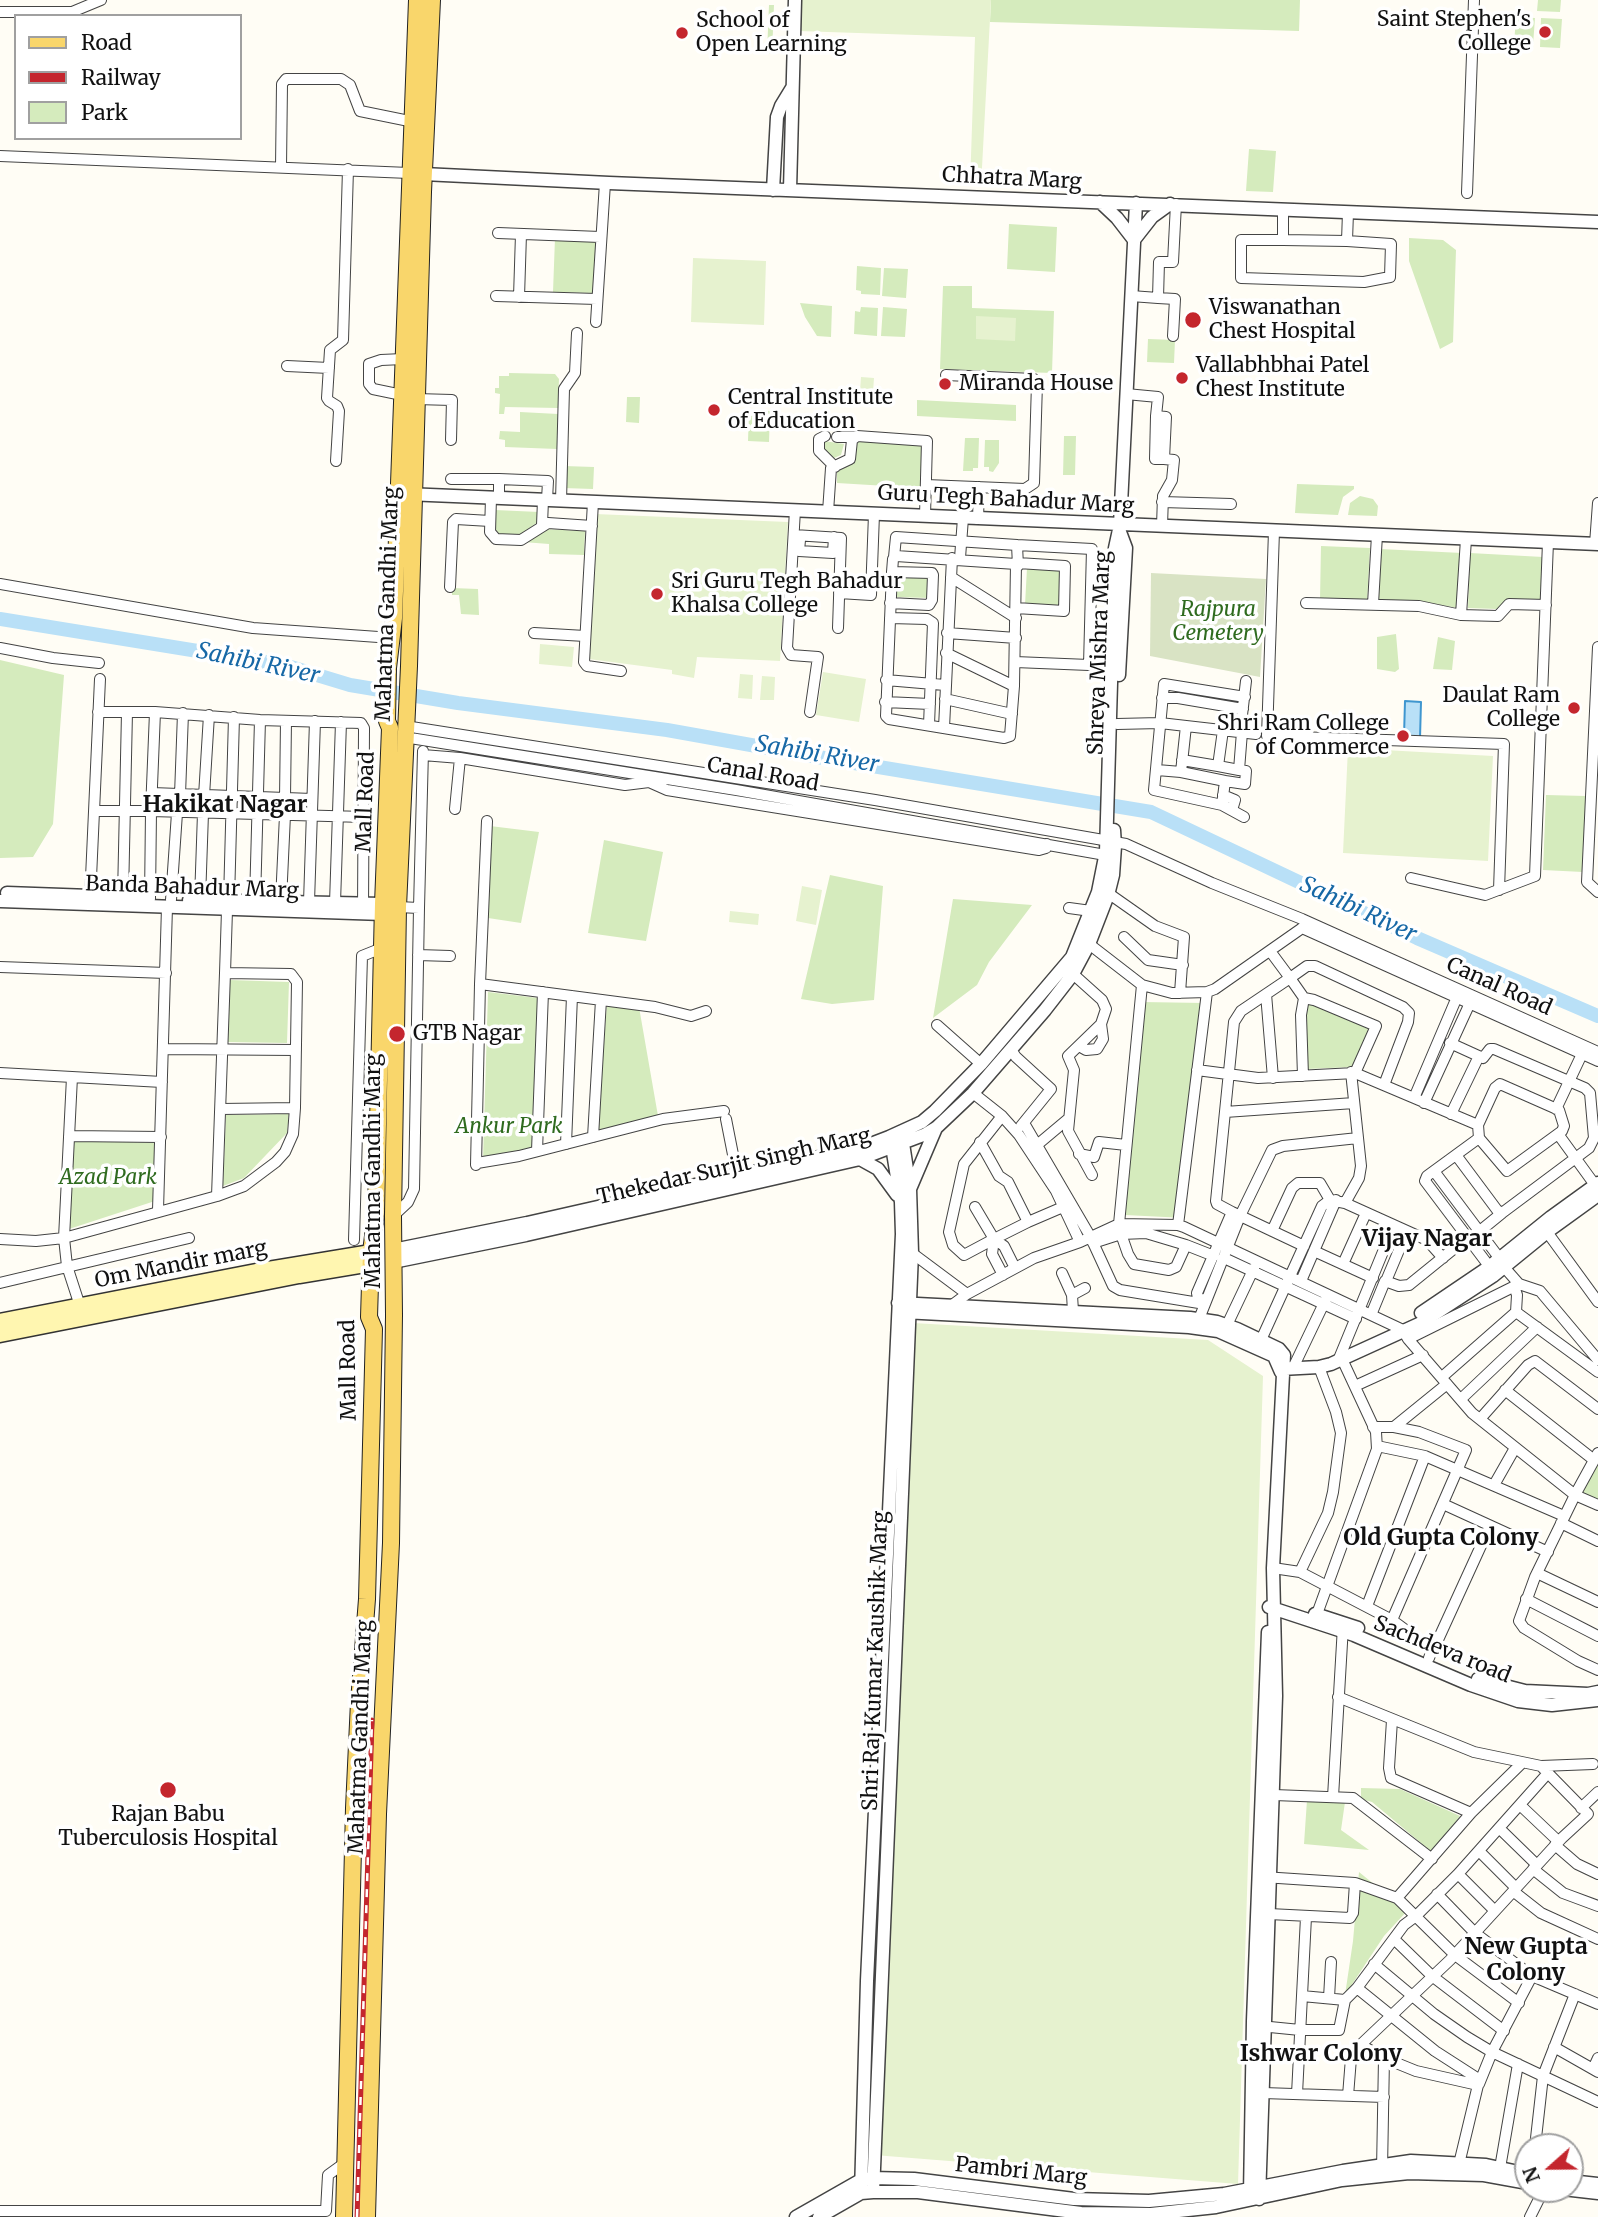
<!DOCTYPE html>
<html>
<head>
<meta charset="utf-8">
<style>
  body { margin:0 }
  #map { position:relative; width:1598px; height:2217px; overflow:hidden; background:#fffdf5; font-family:Merriweather,serif }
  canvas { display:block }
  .legend { position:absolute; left:14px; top:14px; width:228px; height:126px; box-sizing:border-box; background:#fff; border:2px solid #a0a0a0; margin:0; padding:9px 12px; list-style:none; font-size:21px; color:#111 }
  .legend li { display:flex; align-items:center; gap:14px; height:35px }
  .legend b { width:35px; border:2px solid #a0a0a0 }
  .north { position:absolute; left:1514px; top:2133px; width:70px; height:70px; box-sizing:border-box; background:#fff; border:2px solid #a0a0a0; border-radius:50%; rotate:249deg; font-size:19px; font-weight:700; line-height:28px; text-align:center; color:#111 }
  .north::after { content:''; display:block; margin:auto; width:24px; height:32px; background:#c4262e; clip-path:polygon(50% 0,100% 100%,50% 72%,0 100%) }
</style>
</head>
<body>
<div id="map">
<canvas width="1598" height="2217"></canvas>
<ul class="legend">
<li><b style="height:9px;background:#f9d66b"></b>Road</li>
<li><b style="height:9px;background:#c4262e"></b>Railway</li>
<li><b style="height:19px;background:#d5ebbd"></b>Park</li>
</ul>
<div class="north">N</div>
</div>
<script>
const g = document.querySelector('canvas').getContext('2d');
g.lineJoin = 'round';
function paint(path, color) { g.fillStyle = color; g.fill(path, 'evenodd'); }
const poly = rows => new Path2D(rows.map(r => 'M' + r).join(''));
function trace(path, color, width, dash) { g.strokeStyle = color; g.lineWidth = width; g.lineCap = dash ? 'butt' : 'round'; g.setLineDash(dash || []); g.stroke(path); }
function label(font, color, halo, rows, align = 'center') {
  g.font = font + ' Merriweather,serif'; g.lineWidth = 7; g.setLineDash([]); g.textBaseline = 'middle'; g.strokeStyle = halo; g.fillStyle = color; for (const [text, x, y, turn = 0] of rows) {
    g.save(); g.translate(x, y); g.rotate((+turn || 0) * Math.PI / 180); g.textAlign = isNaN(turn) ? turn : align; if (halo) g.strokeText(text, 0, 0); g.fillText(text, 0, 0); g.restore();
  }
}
paint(poly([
  [991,0,1300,0,1299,31,990,22],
  [1538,0,1561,0,1560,12,1537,11],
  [769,5,774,5,772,54,767,53],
  [1516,17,1535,18,1533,45,1514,44],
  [1541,18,1562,19,1560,48,1540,47],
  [1249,149,1276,151,1273,192,1246,191],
  [1009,224,1057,227,1055,272,1007,269],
  [555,238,594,240,596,244,594,291,592,293,553,292],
  [1409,238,1443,240,1456,250,1453,342,1440,349,1409,261],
  [857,266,881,268,880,295,861,294,861,291,856,290],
  [884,268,908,269,906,298,882,296],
  [943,286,972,286,972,308,1054,311,1052,373,940,369],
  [800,303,832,306,831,337,817,336,805,317],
  [861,307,878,308,877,336,854,334,855,311,860,312],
  [883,307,907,309,905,337,881,336],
  [1148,339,1175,340,1174,363,1147,362],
  [509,373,555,374,559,379,558,408,505,407,504,414,499,414,500,394,495,393,495,388,499,388,499,376,509,376],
  [627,397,640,397,639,423,626,422],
  [917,400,1016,405,1016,421,917,416],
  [749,410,770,411,769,442,748,441],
  [520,412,558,414,557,449,505,447,505,440,499,439,500,431,520,432],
  [1064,436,1076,436,1075,475,1063,475],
  [965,438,979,438,978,468,973,468,973,471,963,471],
  [985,440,999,440,999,463,993,472,989,471,989,467,984,467],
  [824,441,844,444,841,455,834,458,823,452,822,442],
  [855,441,922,445,920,488,837,483,837,471,854,462],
  [564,466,594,467,593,489,563,488],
  [1297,484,1354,486,1354,489,1343,497,1338,515,1295,513],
  [1360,496,1373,499,1378,506,1377,516,1348,515,1350,503],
  [495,510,539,512,538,522,521,534,497,535,495,530],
  [543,529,585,531,584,555,549,554,549,544,523,542],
  [1321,546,1370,548,1367,603,1320,600],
  [1380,549,1462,553,1458,608,1418,601,1378,601],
  [1470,553,1543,557,1540,599,1507,599,1497,609,1468,608],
  [1027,568,1062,570,1060,607,1025,605],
  [897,575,930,576,929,598,897,597],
  [452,588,478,589,479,615,461,614,459,595,452,595],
  [1396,634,1399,669,1395,672,1377,669,1377,637],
  [1438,637,1455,641,1452,670,1433,669],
  [0,660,64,675,53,824,33,857,0,858],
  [1546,795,1586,796,1583,872,1543,870],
  [490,826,539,832,521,923,488,918],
  [604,840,663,852,646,941,588,933],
  [830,875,883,886,874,1000,832,1004,801,999],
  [953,899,1032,905,989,962,977,985,933,1018],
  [230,980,289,982,287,1043,228,1042],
  [488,992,538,998,534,1148,483,1160],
  [1142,1002,1204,1003,1185,1218,1125,1215],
  [1324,1002,1376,1024,1353,1067,1306,1069,1303,1003],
  [607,1004,639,1007,658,1116,597,1134],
  [289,1114,287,1133,244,1178,223,1186,226,1115],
  [72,1140,157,1143,155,1201,69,1229],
  [1598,1459,1598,1501,1579,1492],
  [1361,1788,1400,1789,1460,1816,1433,1853,1372,1802,1361,1799],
  [1307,1800,1345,1802,1341,1830,1369,1850,1304,1844],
  [1359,1872,1407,1911,1384,1936,1345,1995,1353,1941]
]), '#d5ebbd');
paint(poly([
  [1151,573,1266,579,1260,677,1150,656]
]), '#d9e3c4');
paint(poly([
  [800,0,991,0,981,186,970,186,975,37,799,31],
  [693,258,766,261,764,325,691,322],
  [976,316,1016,318,1015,341,976,339],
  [861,377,874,378,872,406,859,405],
  [595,514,788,522,780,661,697,657,694,678,672,674,672,670,589,659],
  [540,644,574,647,572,667,539,664],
  [823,672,866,679,859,722,816,715],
  [740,674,753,675,752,699,738,698],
  [762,676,775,677,774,700,760,700],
  [1348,748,1493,756,1488,861,1343,853],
  [802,886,822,890,816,925,796,921],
  [730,911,759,914,758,925,729,922],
  [913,1323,1208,1340,1263,1376,1238,2184,874,2155]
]), '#e6f2cf');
const water = poly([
  [1405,701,1421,702,1420,738,1404,736,1405,701]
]);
paint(water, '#b9e0f7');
trace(water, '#3f96cf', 2);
trace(poly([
  [0,619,284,665,350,685,458,703,667,730,818,757,1151,812,1417,938,1598,1016]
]), '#b9e0f7', 14);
const minor = poly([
  [0,12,72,12,101,0],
  [0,156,409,173],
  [281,167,282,84,286,79,341,79,350,85,360,111,414,122],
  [1467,193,1474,0],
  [1283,209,1283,240,1347,241,1348,212],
  [498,233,600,237],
  [1283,240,1241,240,1241,278,1364,282,1390,277,1391,244,1347,241],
  [496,296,597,299],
  [1131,296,1158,298],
  [519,297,521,234],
  [596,322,605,183],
  [1173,336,1175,299,1158,298,1159,262,1173,262,1176,204],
  [287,366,329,368],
  [1126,394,1158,397,1156,416,1155,459,1164,459,1166,417,1156,416],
  [402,395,373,389,369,384,369,364,381,360,403,359],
  [416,399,452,400,451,440],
  [825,436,819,439,819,451,835,467],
  [837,437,853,437],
  [336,461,339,411,337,406,329,401,327,398,330,350,343,340,348,169],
  [451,479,499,479],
  [926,485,1025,489,1034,483,1037,383,1034,379,946,375],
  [491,498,490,532,496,539,521,540,548,523,592,526],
  [499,498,499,479,548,481,547,500],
  [561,501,564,389,575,373,577,333],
  [593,502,584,662,587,666,621,671],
  [1162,502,1231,504],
  [795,510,787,648,791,655,818,657,810,712],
  [828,512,831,468,850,459,852,440,857,436,927,441,925,516],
  [978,519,979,487],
  [542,525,543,500],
  [1162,526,1163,496,1172,480,1174,460,1164,459],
  [1274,531,1267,736,1504,744,1499,890],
  [794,535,841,538,838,628],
  [800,540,799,551,833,553,834,537],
  [1595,544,1598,503],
  [896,556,1016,564,1014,686,1010,736,1004,738,889,719,886,716,892,572,893,559,896,556],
  [894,557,896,537,1017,545,1018,566],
  [960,558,963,518],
  [951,577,1016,618],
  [0,584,253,628,392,638],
  [450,587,453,522,456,519,490,521],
  [839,593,871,595,874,514],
  [890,603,929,605,932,600,933,575,932,573,892,572],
  [1306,603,1419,606,1461,615,1498,616,1509,604,1546,605],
  [1373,604,1377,535],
  [1016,608,1064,611,1065,566,1018,563],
  [1461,615,1466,539],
  [890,618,927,619,933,623,929,725],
  [534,633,585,636],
  [947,633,1016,638],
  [1598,647,1587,882,1598,892],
  [0,648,53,658,99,663],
  [946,653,1014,686],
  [1015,662,1089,665,1092,549,1017,545],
  [886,680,945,685],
  [1162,698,1178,698,1243,709],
  [945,699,1012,714],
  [885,702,930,704],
  [98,712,155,712,260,720,361,723,364,728,363,910],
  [155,712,151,811,364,817],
  [1117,724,1160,723,1256,734],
  [405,726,875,800,1126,844,1212,883,1302,919,1598,1052],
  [1186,726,1181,772,1225,781,1222,805,1154,790,1164,684,1245,697],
  [944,728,952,558],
  [1240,732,1246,681],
  [404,737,736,790,1111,856],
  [423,755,460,758,625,785,649,782,667,790,1039,850,1046,848,1047,844],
  [1182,760,1218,766,1223,730],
  [1218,766,1239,770],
  [1157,770,1181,772],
  [1225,781,1245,784,1246,771,1239,770,1242,732],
  [152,793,312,799],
  [180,795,183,713],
  [1223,795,1235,800,1232,810],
  [204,796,209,715],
  [285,798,286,721],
  [1222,805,1244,817],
  [455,809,460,758],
  [95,811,151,811,150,899],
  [1411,878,1485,895,1535,876,1548,542],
  [1108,893,1155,926,1184,937,1180,993],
  [123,896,127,712],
  [90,900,100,679],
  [171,900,177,813],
  [200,900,203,813],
  [229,900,234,717],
  [255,901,260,720],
  [281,901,285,815],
  [309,902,315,721],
  [335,903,341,722],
  [398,907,419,908,423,751],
  [1069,908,1091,911],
  [1302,928,1598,1061],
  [1124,937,1148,960,1183,965],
  [1089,944,1142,985,1172,993,1207,992,1215,989,1305,926],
  [1270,951,1290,978,1241,1011,1234,1022,1216,1201,1217,1204,1232,1212,1304,1246],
  [418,955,450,956],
  [0,967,166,973],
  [225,973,227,910],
  [1073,974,1102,1000,1106,1009,1101,1024,1068,1056,1074,1070,1068,1131,1092,1175],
  [480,984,655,1007,691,1016,706,1011],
  [1266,994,1273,1078],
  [937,1025,981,1064],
  [1450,1043,1483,1058,1490,1049,1494,1049,1585,1088,1590,1093,1594,1138,1589,1148,1502,1213,1497,1210,1456,1155],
  [1079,1046,1086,1050,1097,1049,1103,1039,1101,1024],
  [164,1049,296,1050],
  [1011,1050,1016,1057,1051,1089,1021,1126],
  [1197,1070,1258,1078,1355,1073,1478,1125,1479,1138,1507,1171,1562,1131,1564,1126,1559,1110,1500,1084,1495,1088,1478,1125],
  [0,1073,162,1082],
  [1355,1073,1376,1026,1314,1000,1304,998,1290,978,1307,966,1315,966,1403,1007,1409,1013,1408,1022,1384,1085],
  [1303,1076,1301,1015,1304,998],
  [72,1077,64,1238,67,1266,80,1306],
  [973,1093,1002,1116,1019,1135,1056,1191,1080,1242],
  [1414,1098,1457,997],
  [1424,1103,1470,1003],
  [221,1109,295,1108],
  [1556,1109,1582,1054],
  [1225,1112,1354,1103],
  [1451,1114,1479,1056],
  [726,1119,738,1180],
  [1024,1123,1090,1236,1113,1286,1120,1290,1205,1304],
  [1558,1134,1595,1185],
  [69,1136,161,1137],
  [593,1137,601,1000],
  [1479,1138,1427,1176,1425,1181,1492,1270],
  [566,1144,572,996],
  [1037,1145,1068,1119],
  [537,1151,543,992],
  [1079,1154,1094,1157,1099,1142,1126,1145],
  [477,1163,519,1156,663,1119,724,1111],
  [476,1165,480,984,487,821],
  [1434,1171,1503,1263],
  [1345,1203,1359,1178,1361,1166,1351,1072],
  [975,1207,994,1239,1028,1222,1008,1182,999,1176,980,1142],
  [158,1210,167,907],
  [393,1216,408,1202,414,1189,419,908],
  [1028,1222,1063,1207],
  [1119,1224,1142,985],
  [1178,1225,1207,992],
  [1272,1231,1292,1188,1298,1183,1320,1183,1330,1200],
  [1547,1232,1598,1302],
  [1121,1234,1146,1233,1186,1245],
  [1475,1235,1502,1213],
  [0,1239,36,1241,64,1238,217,1196,244,1186,276,1162,285,1152,293,1134,295,1108,297,982,291,974,225,973,217,1196],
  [994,1239,964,1255,953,1245,949,1232,964,1164,1002,1116],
  [354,1240,362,956,382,948],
  [1093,1243,1121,1234,1128,1254,1134,1264,1169,1270,1176,1267,1186,1245,1214,1256],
  [1314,1251,1373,1278],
  [912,1253,967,1294],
  [1224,1258,1356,1319],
  [1343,1264,1366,1213],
  [1504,1267,1519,1284,1540,1291,1598,1360],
  [1062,1273,1072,1295,1073,1311],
  [1003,1275,992,1254,994,1239,1004,1246,1015,1268],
  [1301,1281,1336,1200],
  [1386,1281,1407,1231],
  [0,1283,189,1238],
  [1514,1286,1517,1295,1516,1312,1598,1372],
  [1072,1295,1085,1288],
  [1206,1300,1198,1298,1197,1293,1232,1212],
  [948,1308,967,1294,1034,1258,1080,1242,1119,1224,1178,1225,1184,1227,1403,1330,1408,1339,1519,1284],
  [1371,1315,1385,1281,1399,1286,1409,1285,1467,1238],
  [1199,1319,1240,1216,1272,1150,1283,1146,1358,1138],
  [1227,1325,1254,1268],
  [1408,1339,1472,1413,1575,1495,1598,1505],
  [1261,1340,1322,1206,1330,1200,1345,1203,1427,1240,1443,1258],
  [1338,1361,1394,1225],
  [1293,1368,1326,1299],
  [1442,1377,1516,1312],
  [1355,1386,1423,1355],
  [1505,1390,1594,1460],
  [1461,1399,1537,1327],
  [1480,1419,1528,1365,1535,1361,1598,1409],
  [1373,1427,1394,1427,1447,1384],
  [1377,1446,1425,1456,1564,1516],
  [1598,1453,1575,1495,1535,1577,1519,1621,1524,1628,1578,1661,1598,1670],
  [1494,1485,1515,1448],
  [1443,1504,1548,1552],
  [1561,1523,1598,1541],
  [1273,1568,1300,1572,1328,1513,1333,1492,1341,1433,1336,1412,1319,1367],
  [1300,1572,1392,1620,1466,1450,1419,1432,1394,1427],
  [1537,1573,1598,1602],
  [1526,1599,1598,1636],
  [1367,1606,1425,1456],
  [1317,1614,1377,1449,1376,1432,1342,1359],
  [1392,1620,1426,1645,1431,1646,1437,1642,1490,1526],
  [1429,1658,1434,1644],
  [1338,1697,1474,1752,1541,1766,1588,1814,1562,1838,1450,1960,1354,2051,1351,2058,1348,2096],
  [1392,1720,1389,1768,1391,1778,1471,1813],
  [1541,1766,1593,1764],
  [1274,1795,1353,1798,1432,1859],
  [1333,1797,1343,1626],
  [1520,1805,1558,1841],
  [1581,1808,1598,1792],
  [1499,1828,1537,1865],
  [1555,1845,1577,1864,1598,1874],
  [1479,1851,1516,1888],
  [1533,1869,1563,1893,1598,1906],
  [1458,1874,1495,1911],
  [1263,1877,1355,1883,1397,1898,1455,1955,1519,2003],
  [1513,1891,1541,1913,1598,1939],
  [1437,1894,1475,1933,1532,1976,1598,2004],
  [1397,1898,1471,1813,1522,1763],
  [1269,1914,1350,1918,1353,1913,1355,1883],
  [1394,1939,1432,1976,1504,2031],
  [1374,1964,1434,2014,1467,2037,1492,2052,1598,2102],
  [1357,1988,1435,2051,1480,2080],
  [1302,1996,1345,2000],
  [1329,1998,1331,1962],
  [1260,2026,1300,2030,1339,2030,1345,2000,1357,1988,1404,1925,1416,1916,1458,1874,1548,1773],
  [1361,2045,1384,2058,1416,2071,1478,2085,1459,2164],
  [1554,2047,1598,2072],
  [1593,2069,1598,2058],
  [1479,2084,1492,2052,1532,1976],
  [1263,2093,1384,2097],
  [1297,2094,1306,1917],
  [1535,2147,1543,2076,1575,1994],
  [1500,2168,1518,2064],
  [1382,2170,1384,2058],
  [0,2211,326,2211,328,2175,346,2162],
  [1530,2217,1544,2189]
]);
const tertiary = poly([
  [423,174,609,183,1598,222],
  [773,190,777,117,781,106,792,88],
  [790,190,795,0],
  [1100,202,1117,218,1134,240,1152,217,1170,204],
  [406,494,1598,544],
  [1119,675,1126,548,1120,532],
  [7,893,146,898],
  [189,900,383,904],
  [0,901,383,914],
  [860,1159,878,1169,897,1195],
  [910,1189,936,1128],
  [393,1250,527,1223,863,1147,889,1137,922,1122,935,1111,981,1064,1072,957,1098,892,1106,852,1115,548,1120,525,1136,203],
  [393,1262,526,1235,860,1159,926,1134,936,1128,973,1093,1045,1010,1073,974,1089,944,1108,895,1113,875,1115,846,1114,830],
  [898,1303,1190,1318,1217,1322,1237,1329,1279,1349,1284,1355,1273,1568,1276,1696,1259,2199],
  [903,1312,1189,1327,1218,1331,1274,1356,1281,1372],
  [1421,1313,1489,1267,1551,1217,1598,1183],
  [1281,1369,1319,1367,1331,1364,1421,1323,1493,1276,1547,1232,1598,1195],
  [1269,1607,1354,1635,1471,1685,1518,1701,1552,1705,1598,1700],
  [1315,1614,1358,1628],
  [1478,1679,1525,1691,1588,1694,1598,1692],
  [1570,2181,1598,2184],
  [1563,2189,1598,2193],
  [873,2192,912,1253,910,1189,902,1137],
  [861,2193,867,1981,902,1234,901,1202,891,1140],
  [1250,2194,1253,2021,1268,1632],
  [796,2217,861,2180,872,2178,914,2179,1074,2199,1149,2201,1224,2194,1343,2171,1411,2161,1486,2165,1528,2174],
  [819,2217,861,2193,873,2192,918,2192,1081,2213,1151,2214,1216,2207,1342,2180,1409,2173,1484,2175,1528,2183]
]);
const secondary = poly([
  [0,1321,256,1271,371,1252],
  [0,1335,299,1276,371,1264]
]);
const primary = poly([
  [344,2217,354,1808,359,1702,367,1599,374,1329,369,1317,371,1252,376,1212,383,904,390,728,387,721,388,668,394,618,417,0],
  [367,2217,378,1814,391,1543,394,1315,393,1216,398,907,409,666,423,192,432,0]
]);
trace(minor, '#444', 12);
trace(tertiary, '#444', 15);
trace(secondary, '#333', 17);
trace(primary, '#222', 18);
trace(minor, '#fff', 10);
trace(tertiary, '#fff', 12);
trace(secondary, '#fff6b0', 14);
trace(primary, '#f9d66b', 16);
const rail = poly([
  [357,2217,372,1720]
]);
trace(rail, '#c4262e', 5);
trace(rail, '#fff', 2.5, [8]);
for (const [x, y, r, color] of [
  [1545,32,7,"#c4262e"],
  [682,33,7,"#c4262e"],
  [1193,320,9,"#c4262e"],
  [1182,378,7,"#c4262e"],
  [945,384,7,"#c4262e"],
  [714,410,7,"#c4262e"],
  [657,594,7,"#c4262e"],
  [1574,708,7,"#c4262e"],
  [1403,736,7,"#c4262e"],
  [397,1034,9,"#c4262e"],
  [168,1790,9,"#c4262e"]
]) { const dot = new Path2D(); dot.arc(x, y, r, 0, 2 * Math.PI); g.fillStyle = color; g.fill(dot); trace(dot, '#fff', 2.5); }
label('21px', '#111', '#fff', [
  ["Saint Stephen's",1531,20,"right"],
  ["College",1531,44,"right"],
  ["School of",696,21],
  ["Open Learning",696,45],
  ["Viswanathan",1209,308],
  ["Chest Hospital",1209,332],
  ["Vallabhbhai Patel",1196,366],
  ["Chest Institute",1196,390],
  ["Miranda House",959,384],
  ["Central Institute",728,398],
  ["of Education",728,422],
  ["Sri Guru Tegh Bahadur",671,582],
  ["Khalsa College",671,606],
  ["Daulat Ram",1560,696,"right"],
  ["College",1560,720,"right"],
  ["Shri Ram College",1389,724,"right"],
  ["of Commerce",1389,748,"right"],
  ["GTB Nagar",413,1034],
  ["Rajan Babu",168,1815,"center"],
  ["Tuberculosis Hospital",168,1839,"center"]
], 'left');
label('21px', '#111', '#fff', [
  ["Chhatra Marg",1012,179,3],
  ["Guru Tegh Bahadur Marg",1006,500,3],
  ["Mahatma Gandhi Marg",388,604,-88],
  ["Shreya Mishra Marg",1100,653,-88],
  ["Canal Road",763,775,10],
  ["Mall Road",366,802,-88],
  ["Banda Bahadur Marg",192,888,2],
  ["Canal Road",1499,987,24],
  ["Thekedar Surjit Singh Marg",734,1167,-13],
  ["Mahatma Gandhi Marg",374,1171,-90],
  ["Om Mandir marg",181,1265,-11],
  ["Mall Road",349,1370,-91],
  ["Sachdeva road",1442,1650,22],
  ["Shri Raj Kumar Kaushik Marg",876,1661,-88],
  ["Mahatma Gandhi Marg",361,1737,-88],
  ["Pambri Marg",1021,2172,6]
]);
label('italic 21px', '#2f6b1f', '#fff', [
  ["Rajpura",1218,610],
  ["Cemetery",1218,634],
  ["Ankur Park",509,1127],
  ["Azad Park",108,1178]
]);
label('italic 23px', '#1768a6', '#fff', [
  ["Sahibi River",258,664,12],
  ["Sahibi River",817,755,10],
  ["Sahibi River",1358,910,25]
]);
label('bold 23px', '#111', '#fff', [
  ["Hakikat Nagar",225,805],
  ["Vijay Nagar",1427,1239],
  ["Old Gupta Colony",1441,1538],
  ["New Gupta",1526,1947],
  ["Colony",1526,1973],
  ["Ishwar Colony",1321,2054]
]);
</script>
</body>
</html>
